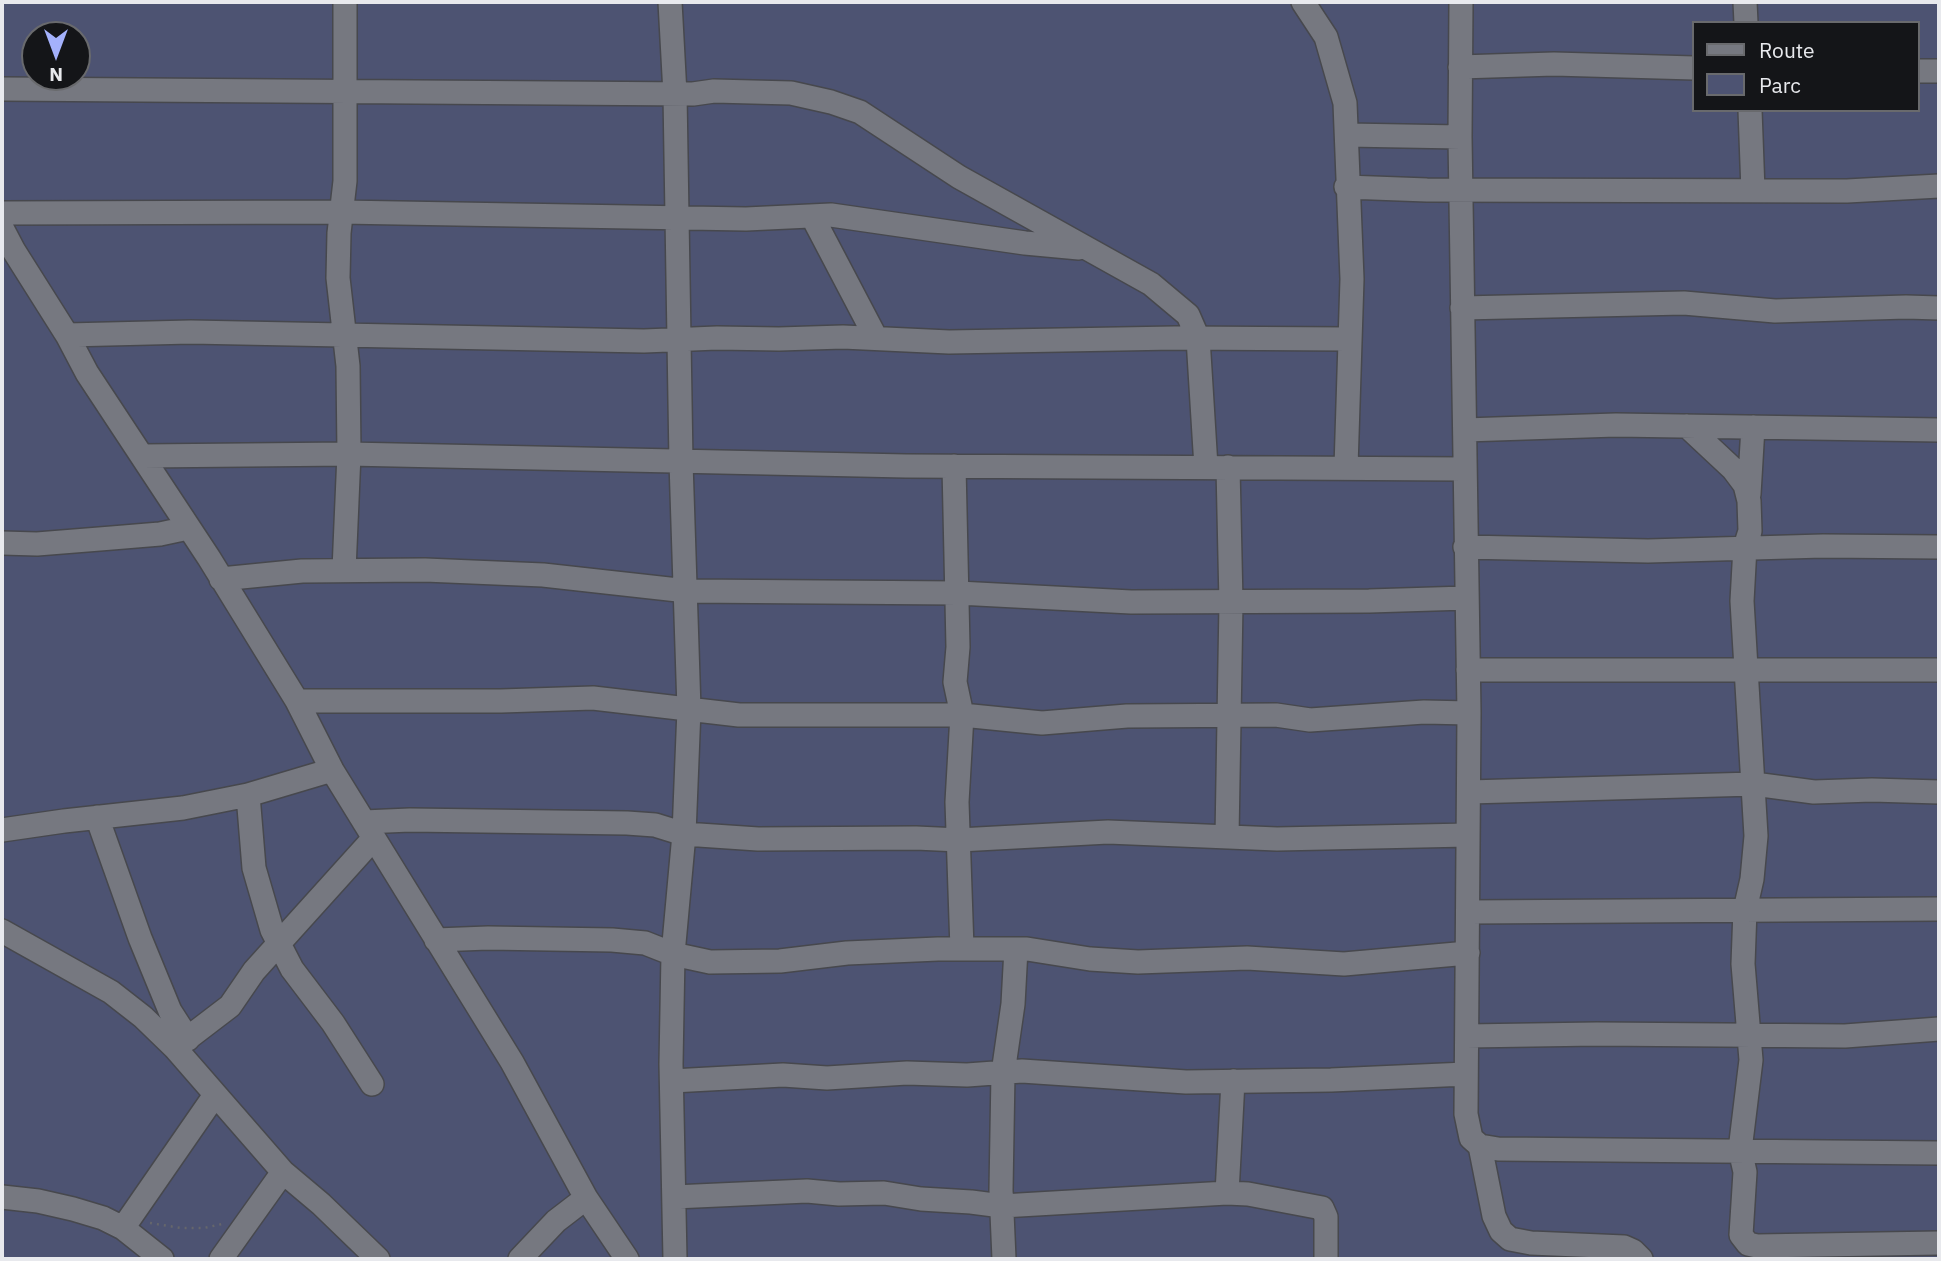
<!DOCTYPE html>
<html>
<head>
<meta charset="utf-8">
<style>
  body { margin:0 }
  #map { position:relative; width:1941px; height:1261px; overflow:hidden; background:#2b2c33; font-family:"IBM Plex Sans",sans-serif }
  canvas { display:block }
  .frame { position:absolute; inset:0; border:4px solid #e8e9ed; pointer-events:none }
  .legend { position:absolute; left:1692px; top:21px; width:228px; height:91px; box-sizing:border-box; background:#141518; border:2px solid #696a6d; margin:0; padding:9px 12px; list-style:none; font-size:21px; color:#e8e9ed }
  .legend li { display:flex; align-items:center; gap:14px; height:35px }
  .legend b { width:35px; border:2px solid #696a6d }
  .north { position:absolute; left:21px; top:21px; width:70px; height:70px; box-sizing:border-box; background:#141518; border:2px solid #696a6d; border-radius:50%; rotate:180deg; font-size:19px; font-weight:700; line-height:28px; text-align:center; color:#e8e9ed }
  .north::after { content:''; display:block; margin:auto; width:24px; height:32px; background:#a4b1fc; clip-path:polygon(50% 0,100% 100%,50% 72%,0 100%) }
</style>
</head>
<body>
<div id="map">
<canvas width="1941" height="1261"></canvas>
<div class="frame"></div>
<ul class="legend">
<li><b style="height:9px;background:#767880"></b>Route</li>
<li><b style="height:19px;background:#4d5372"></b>Parc</li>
</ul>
<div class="north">N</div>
</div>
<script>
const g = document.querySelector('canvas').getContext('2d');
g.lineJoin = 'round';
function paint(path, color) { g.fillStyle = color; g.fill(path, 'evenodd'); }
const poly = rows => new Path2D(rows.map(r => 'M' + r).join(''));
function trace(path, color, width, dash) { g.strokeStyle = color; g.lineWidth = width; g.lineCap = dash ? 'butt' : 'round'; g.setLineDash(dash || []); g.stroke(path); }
paint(poly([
  [2,2,1939,2,1939,1259,2,1259],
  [1694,23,1918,23,1918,110,1694,110],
  [35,35,77,35,77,77,35,77]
]), '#4d5372');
const minor = poly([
  [670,2,675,94,681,462,689,709,684,834,673,954,671,1064,675,1259],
  [1303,2,1326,37,1345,103,1352,279,1346,467],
  [1461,2,1460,137,1469,713,1466,1114,1471,1138,1480,1146,1498,1149,1939,1153],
  [1745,2,1746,23],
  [1460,67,1554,64,1694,68],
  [1918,71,1939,71],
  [2,89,693,94,714,91,791,93,831,102,860,112,959,177,1151,284,1188,315,1198,338,1206,467],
  [1750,110,1753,191],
  [1347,135,1460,137],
  [1346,187,1427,190,1847,191,1939,186],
  [2,213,341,212,746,219,831,215,1025,243,1079,248],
  [812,216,876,338],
  [2,228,14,251,67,335,87,373,209,558,297,701,332,770,512,1062,586,1198,627,1259],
  [1462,308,1684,303,1775,311,1906,307,1939,308],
  [67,335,191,332,644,341,717,338,779,339,843,337,949,342,1175,338,1348,339],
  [1687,426,1733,469,1745,485,1749,501,1750,531,1745,547,1742,601,1756,836,1752,879,1745,910,1743,964,1751,1060,1740,1150,1745,1172,1741,1235,1748,1244,1757,1246,1939,1243],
  [1465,430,1616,425,1939,430],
  [143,456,349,454,906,466,1465,469],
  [954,466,958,647,955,682,962,715,957,802,962,949],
  [1749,494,1753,427],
  [2,543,37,544,112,538,160,534,188,528],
  [1465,547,1648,551,1823,546,1939,547],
  [344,570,349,454,348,366,338,278,339,233,345,181,345,2],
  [221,579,302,571,425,570,543,575,687,591,958,593,1131,602,1369,601,1466,598],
  [1468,670,1939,670],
  [297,701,501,701,593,698,739,715,962,715,1042,723,1127,716,1276,715,1310,720,1424,712,1469,713],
  [1469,792,1754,784,1814,792,1872,790,1939,792],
  [248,795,254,868,272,930,292,969,333,1023,372,1084],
  [97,817,140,938,170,1011,188,1039],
  [364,822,410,820,627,823,655,825,684,834,758,839,916,838,959,840,1108,832,1277,839,1468,835],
  [2,830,64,821,183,808,248,795,332,770],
  [1227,837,1231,603,1228,467],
  [1469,912,1939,909],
  [2,931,111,992,143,1017,175,1048,283,1172,321,1204,378,1259],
  [436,940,488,938,612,940,645,943,673,954,710,962,780,961,847,953,938,949,1027,949,1090,959,1138,962,1247,958,1344,964,1468,953],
  [1467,1036,1597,1034,1845,1036,1939,1029],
  [175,1048,230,1006,254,971,374,838],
  [672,1081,783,1075,827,1078,907,1073,967,1075,1022,1071,1186,1082,1331,1080,1466,1074],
  [1480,1146,1494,1216,1501,1231,1510,1239,1531,1243,1624,1247,1633,1251,1641,1259],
  [1227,1193,1233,1081],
  [2,1197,38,1201,73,1209,103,1218,123,1228],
  [674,1197,807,1191,839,1194,884,1193,921,1199,971,1202,1002,1206,1227,1193,1248,1194,1322,1208,1326,1217,1326,1259],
  [162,1259,123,1228,215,1095],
  [221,1259,283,1172],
  [520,1259,556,1221,586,1198],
  [1004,1259,1001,1190,1003,1073,1013,1004,1016,949]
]);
trace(minor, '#47484d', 26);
trace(poly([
  [150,1223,181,1228,204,1228,222,1224]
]), '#65666c', 2.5, [2, 5]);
trace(minor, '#767880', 23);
</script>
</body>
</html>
